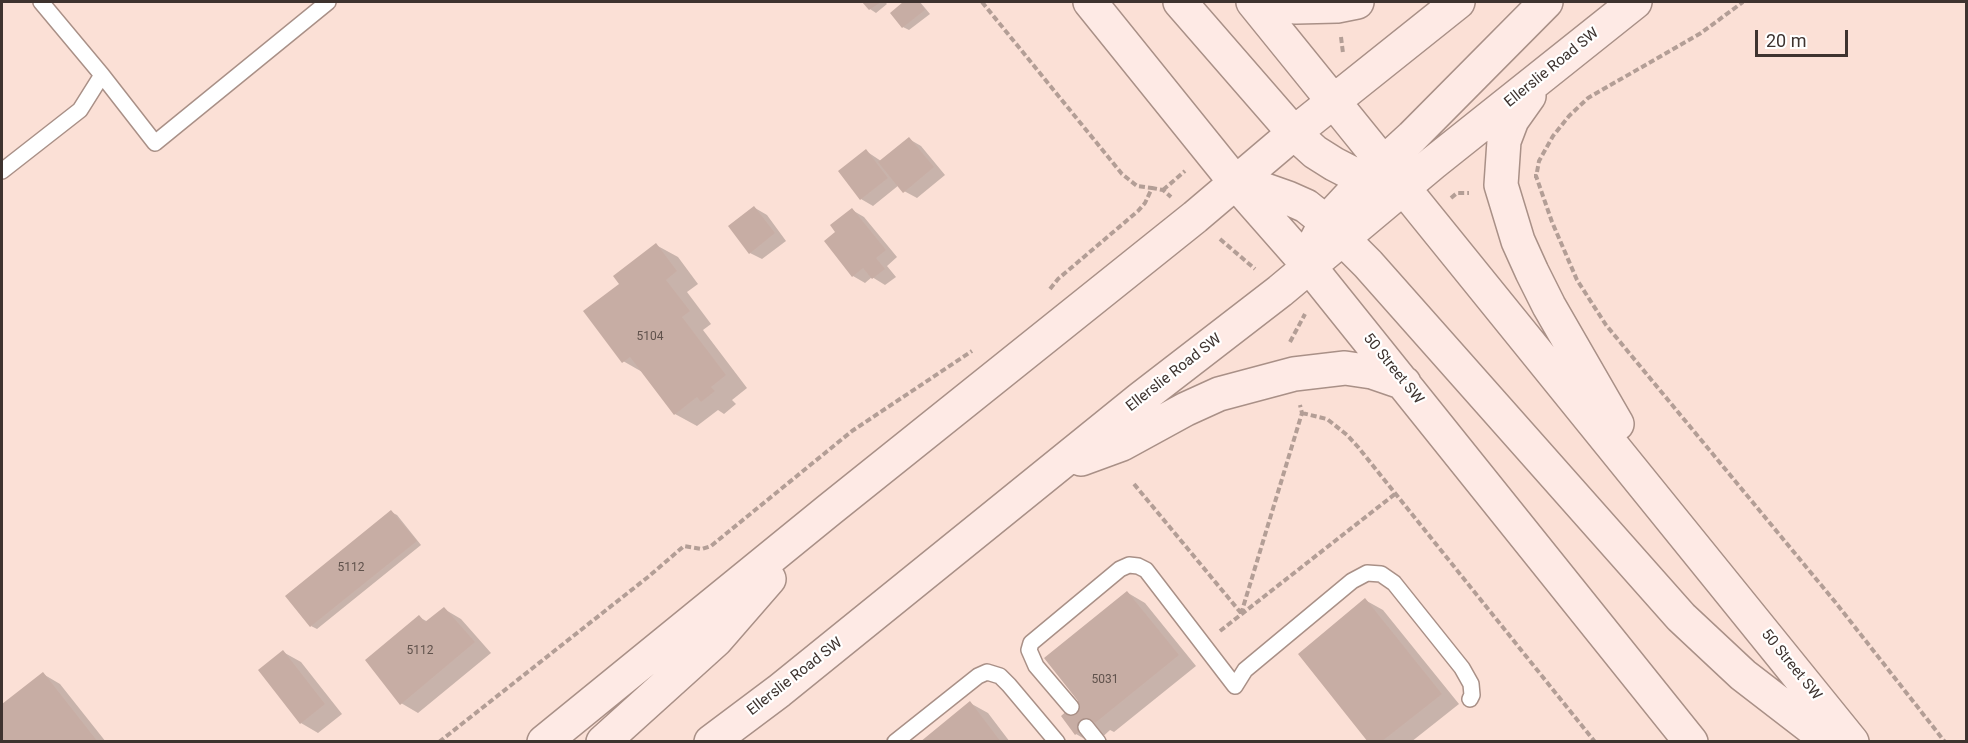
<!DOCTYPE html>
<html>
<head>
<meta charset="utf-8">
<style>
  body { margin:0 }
  #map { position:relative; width:1968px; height:743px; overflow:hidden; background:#fbe0d6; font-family:Roboto,sans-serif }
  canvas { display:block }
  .frame { position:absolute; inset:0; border:3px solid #3e332f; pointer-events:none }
  .scale { position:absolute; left:1755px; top:30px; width:93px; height:27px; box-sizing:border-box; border:3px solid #3e332f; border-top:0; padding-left:8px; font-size:18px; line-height:21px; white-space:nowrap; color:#3e332f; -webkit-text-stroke:4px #fff; paint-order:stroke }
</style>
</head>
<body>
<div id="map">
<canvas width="1968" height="743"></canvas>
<div class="frame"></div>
<div class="scale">20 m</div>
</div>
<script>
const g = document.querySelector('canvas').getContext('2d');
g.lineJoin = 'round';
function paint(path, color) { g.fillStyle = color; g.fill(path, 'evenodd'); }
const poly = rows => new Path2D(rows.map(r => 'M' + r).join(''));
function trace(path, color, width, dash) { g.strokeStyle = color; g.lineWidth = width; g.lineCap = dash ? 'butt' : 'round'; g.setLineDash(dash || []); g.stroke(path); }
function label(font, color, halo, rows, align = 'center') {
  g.font = font + ' Roboto,sans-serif'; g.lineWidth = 4.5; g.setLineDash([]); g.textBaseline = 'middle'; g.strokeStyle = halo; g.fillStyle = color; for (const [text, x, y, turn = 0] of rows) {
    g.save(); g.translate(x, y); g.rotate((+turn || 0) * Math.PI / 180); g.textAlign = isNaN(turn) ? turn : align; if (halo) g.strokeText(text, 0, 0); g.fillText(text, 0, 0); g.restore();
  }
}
paint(poly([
  [864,2,885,2,887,4,876,13,870,9],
  [906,2,920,2,930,14,909,30,903,27,892,13],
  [909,139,921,146,945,175,917,198,904,191,899,185,873,206,861,199,866,151,881,161],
  [755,208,767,215,786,241,762,259,750,253],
  [852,210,864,217,897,257,887,266,896,277,885,285,872,277,865,283,853,276,837,232],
  [656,245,678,257,698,284,687,292,711,324,703,330,747,388,732,400,736,404,724,414,718,410,697,426,675,414,644,373,623,361,621,284],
  [391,512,397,515,421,545,317,629,311,626],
  [1128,593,1145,603,1196,666,1114,732,1110,730,1097,742,1090,742,1076,734,1080,702],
  [1365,600,1383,610,1459,704,1411,742,1370,742],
  [444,609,461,619,491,653,418,713,401,703,419,617,428,622],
  [283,652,301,662,342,714,318,733,301,723],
  [43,674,60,684,106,742,2,742,2,706],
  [970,703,988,713,1010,742,923,742]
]), '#0003');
paint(poly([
  [862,2,881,2,869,10],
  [903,2,919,2,925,10,902,28,890,13],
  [909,137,934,167,903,193,878,162],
  [866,149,888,178,860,200,838,171],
  [754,206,775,233,749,254,728,226],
  [852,208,886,250,876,258,885,269,872,279,863,268,852,277,824,241,835,232,830,225],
  [656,243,677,271,666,280,690,311,682,317,726,375,711,387,715,391,701,402,697,397,674,415,630,357,622,363,583,311,619,284,613,276],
  [391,510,417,541,310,627,285,596],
  [1127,591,1179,655,1095,723,1093,721,1075,735,1061,716,1078,701,1044,658],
  [1365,598,1442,694,1381,742,1368,742,1298,654],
  [444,607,475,642,400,705,365,660,419,615,425,622],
  [283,650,325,704,300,724,258,670],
  [43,672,98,742,2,742,2,704],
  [970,701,1001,742,920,742]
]), '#c7ada4');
const service = poly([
  [102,75,155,143,328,2],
  [2,171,80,110,102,75,41,2],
  [1071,707,1036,666,1029,650,1031,643,1120,569,1129,565,1138,566,1146,570,1235,686,1245,670,1352,581,1367,573,1381,574,1394,583,1462,668,1471,684,1472,695,1470,699],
  [1086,727,1098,742],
  [895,742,978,676,987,672,1000,676,1009,685,1057,742]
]);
const secondary = poly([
  [1090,2,1236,183,1309,266,1691,742],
  [1180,2,1294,133,1315,152,1334,164,1365,180,1385,186],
  [1253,2,1852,742],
  [1254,2,1296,7,1337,6,1357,2],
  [1529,96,1512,120,1504,141,1501,185,1518,241,1532,272,1549,306,1617,424],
  [1236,183,1254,186,1288,198,1306,206,1326,222,1368,264,1681,617,1743,675,1830,742],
  [1316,241,1326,222,1365,180,1412,137,1546,2],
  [1081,459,1122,444,1186,409,1219,394,1294,374,1345,368,1372,372,1404,383],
  [544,742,829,510,1195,217,1294,133,1458,2],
  [603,742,716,640,769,579],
  [711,742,779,691,1140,399,1280,291,1433,163,1635,2]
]);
trace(service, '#a99087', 18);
trace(secondary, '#a99087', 36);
trace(poly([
  [982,2,1122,174,1137,186,1152,188],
  [1341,37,1343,53],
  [1537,172,1539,161,1553,136,1569,116,1588,98,1701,33,1743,2],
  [1534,176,1536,176,1552,222,1577,280,1606,325,1836,603,1945,742],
  [1163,190,1185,171],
  [1451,198,1457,193,1469,193],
  [1220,239,1255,269],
  [1050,289,1058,279,1138,211,1145,203,1152,188,1163,190,1171,197],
  [1290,342,1305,314],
  [1302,413,1327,419,1347,435,1358,447,1595,742],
  [1134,484,1241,613],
  [1241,614,1302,413,1300,405],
  [1220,631,1395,494],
  [439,742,648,577,684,546,702,549,711,546,852,431,972,351]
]), '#b39e96', 4, [6, 3]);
trace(service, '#fff', 15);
trace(secondary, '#feeae5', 33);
label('12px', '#60524c', null, [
  ["5104",650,337],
  ["5112",351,568],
  ["5112",420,651],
  ["5031",1105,680]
]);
label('15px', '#3e332f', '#fff', [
  ["Ellerslie Road SW",1552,68,-39],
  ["50 Street SW",1393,369,51],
  ["Ellerslie Road SW",1174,373,-38],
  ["50 Street SW",1791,665,51],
  ["Ellerslie Road SW",795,677,-38]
]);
</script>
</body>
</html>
